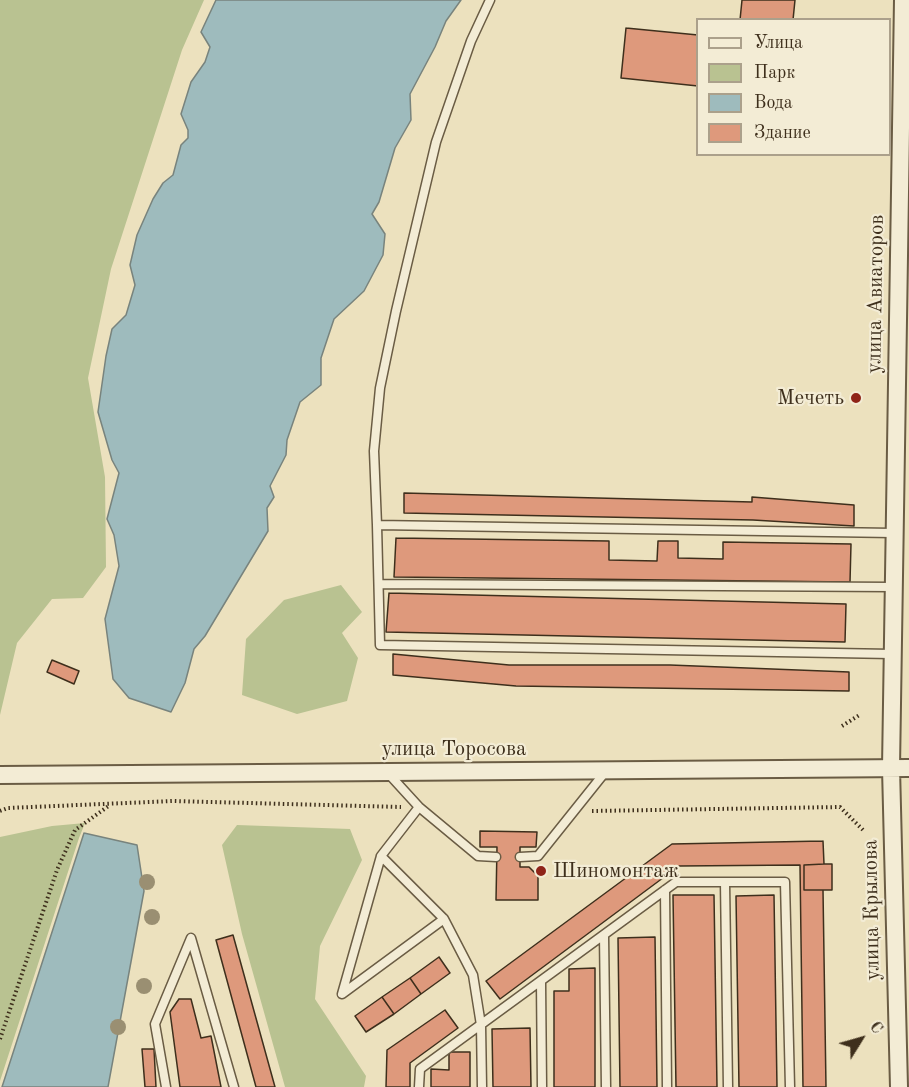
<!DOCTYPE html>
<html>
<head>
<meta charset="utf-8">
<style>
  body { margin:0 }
  #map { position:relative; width:909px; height:1087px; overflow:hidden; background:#ece1be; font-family:"Old Standard TT",serif }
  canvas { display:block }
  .legend { position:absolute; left:696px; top:18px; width:195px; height:138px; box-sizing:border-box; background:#f3ecd5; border:2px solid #aba08b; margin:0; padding:8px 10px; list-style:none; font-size:18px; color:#3e2f1c }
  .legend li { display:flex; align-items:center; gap:12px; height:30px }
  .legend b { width:30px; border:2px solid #aba08b }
  .north { position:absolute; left:831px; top:1009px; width:60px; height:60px; -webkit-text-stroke:4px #f3ecd5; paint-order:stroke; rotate:53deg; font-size:16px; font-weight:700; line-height:24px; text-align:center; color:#3e2f1c }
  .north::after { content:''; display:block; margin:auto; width:21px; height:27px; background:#3e2f1c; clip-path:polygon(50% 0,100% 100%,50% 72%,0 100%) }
</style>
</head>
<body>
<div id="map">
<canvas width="909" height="1087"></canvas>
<ul class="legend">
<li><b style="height:8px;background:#f3ecd5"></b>Улица</li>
<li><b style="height:16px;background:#b9c291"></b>Парк</li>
<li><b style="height:16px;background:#9ebbbd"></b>Вода</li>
<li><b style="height:16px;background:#de997c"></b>Здание</li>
</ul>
<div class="north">С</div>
</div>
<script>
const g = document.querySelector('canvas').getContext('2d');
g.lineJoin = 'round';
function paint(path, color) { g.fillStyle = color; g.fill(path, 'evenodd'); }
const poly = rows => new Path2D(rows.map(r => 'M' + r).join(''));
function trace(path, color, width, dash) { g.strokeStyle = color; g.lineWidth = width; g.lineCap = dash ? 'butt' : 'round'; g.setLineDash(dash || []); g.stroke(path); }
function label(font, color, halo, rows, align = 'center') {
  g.font = font + ' "Old Standard TT",serif'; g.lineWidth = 4.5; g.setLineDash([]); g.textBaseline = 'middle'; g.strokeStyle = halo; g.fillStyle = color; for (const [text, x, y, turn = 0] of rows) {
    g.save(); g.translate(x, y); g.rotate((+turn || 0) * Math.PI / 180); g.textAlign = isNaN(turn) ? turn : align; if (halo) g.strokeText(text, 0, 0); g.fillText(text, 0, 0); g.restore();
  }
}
paint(poly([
  [0,0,204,0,182,50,111,269,88,378,105,477,106,567,83,598,52,599,17,643,0,715],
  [341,585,362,612,342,633,358,658,347,701,297,714,242,695,246,639,284,600],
  [85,823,79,838,0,1081,0,837,52,826],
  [237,825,350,829,362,860,320,946,315,999,366,1076,364,1087,285,1087,242,934,222,845]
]), '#b9c291');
const water = poly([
  [216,0,461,0,446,21,435,47,410,94,411,120,395,148,379,202,372,214,385,234,383,255,364,291,334,319,321,358,321,385,300,402,287,440,286,455,270,486,274,497,267,508,268,531,205,636,194,649,185,683,171,712,129,698,113,679,105,619,119,566,114,535,107,519,119,473,112,460,98,412,106,356,112,329,126,315,135,285,130,265,137,235,153,199,163,183,173,175,181,145,188,138,188,130,181,114,191,82,205,62,210,47,201,32,216,0],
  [84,833,137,845,144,891,108,1087,2,1087,84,833]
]);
paint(water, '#9ebbbd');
trace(water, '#78837d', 1.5);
const building = poly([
  [742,0,795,0,793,20,740,20,742,0],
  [626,28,698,35,698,86,621,78,626,28],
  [404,493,752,502,752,497,854,505,854,526,753,520,404,513,404,493],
  [396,538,609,541,609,560,657,561,658,541,678,541,678,558,723,559,723,542,851,544,850,582,394,577,396,538],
  [389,593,846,604,845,642,386,632,389,593],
  [393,654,509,665,670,665,849,672,849,691,516,686,393,675,393,654],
  [52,660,79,671,74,684,47,672,52,660],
  [480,831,537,832,536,847,520,847,520,867,529,867,538,876,538,900,496,900,497,847,480,847,480,831],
  [823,841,824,864,804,865,804,890,823,890,826,1087,803,1087,800,865,679,866,500,999,486,981,672,844,823,841],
  [824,864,832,864,832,890,804,890,804,865,824,864],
  [673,895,714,895,717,1087,676,1087,673,895],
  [774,895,777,1087,739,1087,736,896,774,895],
  [233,935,275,1087,256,1087,216,940,233,935],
  [655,937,657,1087,620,1087,618,938,655,937],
  [439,957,450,973,421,994,410,978,439,957],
  [595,968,595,1087,554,1087,554,991,569,991,569,969,595,968],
  [410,978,421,994,394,1014,382,997,410,978],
  [382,997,394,1014,366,1032,355,1016,382,997],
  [179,999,191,999,201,1038,211,1036,221,1087,180,1087,170,1012,179,999],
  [445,1010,458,1028,410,1063,410,1087,386,1087,387,1050,445,1010],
  [530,1028,531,1087,493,1087,492,1029,530,1028],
  [142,1049,154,1049,156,1087,145,1087,142,1049],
  [449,1052,470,1052,470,1087,431,1087,431,1069,449,1070,449,1052]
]);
paint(building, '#de997c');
trace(building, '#3e2f1c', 1.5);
const lane = poly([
  [377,525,374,451,380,388,396,311,436,142,471,41,490,0],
  [379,584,893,587],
  [892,654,380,645,377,525,893,533],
  [387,772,419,807,478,856,496,857],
  [381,856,342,994,444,919,381,856,419,807],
  [520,857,538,856,606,771],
  [725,882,728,1087],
  [665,890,667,1087],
  [444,919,473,975,481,1025,482,1087],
  [604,935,606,1087],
  [541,982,542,1087],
  [166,1087,155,1024,191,938,234,1087],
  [419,1087,420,1069,676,882,785,882,790,1087]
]);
const street = poly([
  [0,775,909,768],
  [899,1087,891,768,903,0]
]);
trace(lane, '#6a5c44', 11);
trace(street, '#6a5c44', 20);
trace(poly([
  [842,726,861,714],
  [0,811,8,808,173,801,401,807],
  [592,811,840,807,863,830],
  [0,1039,57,870,75,830,110,805]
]), '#3e2f1c', 4, [1.5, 3]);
trace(lane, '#f3ecd5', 8);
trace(street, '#f3ecd5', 16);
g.fillStyle = '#9a8f72';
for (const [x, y] of [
  [147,882],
  [152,917],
  [144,986],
  [118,1027]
]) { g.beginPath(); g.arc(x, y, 8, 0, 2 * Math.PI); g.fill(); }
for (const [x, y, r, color] of [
  [856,398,6,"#8f2418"],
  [541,871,6,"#8f2418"]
]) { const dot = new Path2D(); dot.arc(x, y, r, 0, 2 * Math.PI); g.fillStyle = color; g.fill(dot); trace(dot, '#f3ecd5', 2); }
label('21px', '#3e2f1c', '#f3ecd5', [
  ["улица Авиаторов",876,294,-89],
  ["улица Торосова",454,749],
  ["улица Крылова",872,910,-91]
]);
label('21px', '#3e2f1c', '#f3ecd5', [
  ["Мечеть",844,398],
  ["Шиномонтаж",553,871,"left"]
], 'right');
</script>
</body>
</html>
